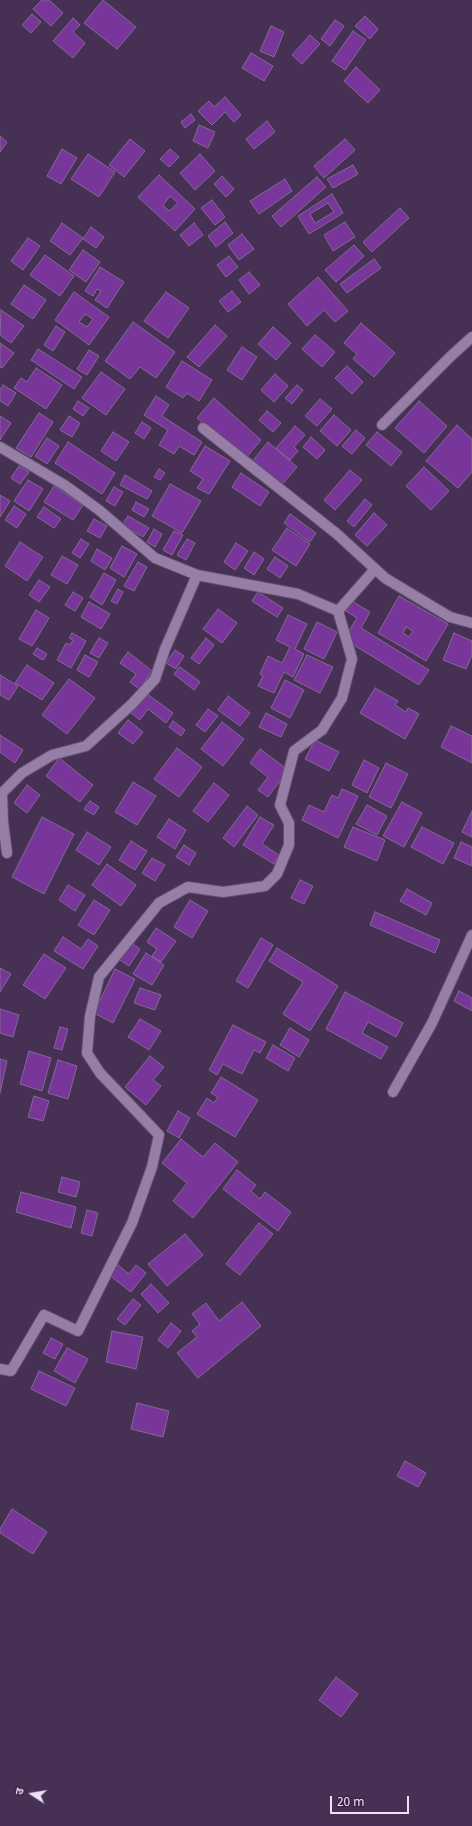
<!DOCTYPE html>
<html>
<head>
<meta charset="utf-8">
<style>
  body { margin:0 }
  #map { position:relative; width:472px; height:1826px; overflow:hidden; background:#463053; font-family:Georgia,"Noto Sans Devanagari",serif }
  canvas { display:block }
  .north { position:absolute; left:12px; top:1774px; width:40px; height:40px; -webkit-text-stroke:3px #3b2648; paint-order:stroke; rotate:282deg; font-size:11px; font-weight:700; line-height:16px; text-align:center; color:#eee0f7 }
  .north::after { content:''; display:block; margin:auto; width:14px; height:18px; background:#eee0f7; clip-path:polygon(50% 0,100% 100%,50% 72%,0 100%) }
  .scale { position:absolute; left:330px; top:1796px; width:79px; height:18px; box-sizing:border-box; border:2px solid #eee0f7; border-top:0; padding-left:5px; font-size:12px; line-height:14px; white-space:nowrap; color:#eee0f7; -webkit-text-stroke:3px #3b2648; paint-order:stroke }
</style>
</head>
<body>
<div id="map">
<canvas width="472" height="1826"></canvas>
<div class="north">उ</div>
<div class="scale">20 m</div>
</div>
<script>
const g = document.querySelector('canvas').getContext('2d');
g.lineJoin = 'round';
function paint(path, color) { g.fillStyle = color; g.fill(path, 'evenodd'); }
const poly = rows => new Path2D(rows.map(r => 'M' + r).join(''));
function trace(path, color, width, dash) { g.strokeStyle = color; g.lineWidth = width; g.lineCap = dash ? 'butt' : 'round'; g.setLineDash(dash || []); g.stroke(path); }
const building = poly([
  [42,0,49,0,63,13,51,26,33,9,42,0],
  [103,0,136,27,117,49,84,23,103,0],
  [32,14,41,22,31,33,22,25,32,14],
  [365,16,378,29,370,39,355,26,365,16],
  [73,18,80,25,73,32,85,43,73,58,53,41,73,18],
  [335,20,344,26,330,46,321,39,335,20],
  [271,26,284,32,274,57,260,51,271,26],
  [353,31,366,40,345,70,332,61,353,31],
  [310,35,320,44,302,64,292,55,310,35],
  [251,53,273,66,264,81,242,68,251,53],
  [356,67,380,90,368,103,344,81,356,67],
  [225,97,241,115,234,122,225,112,212,125,198,111,209,101,214,107,225,97],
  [191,114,195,120,185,128,181,122,191,114],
  [267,121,275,132,254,149,246,139,267,121],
  [199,125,215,132,208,148,193,141,199,125],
  [0,136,7,142,0,152,0,136],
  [130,139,145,151,124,177,109,165,130,139],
  [345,139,355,150,324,178,314,166,345,139],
  [62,149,77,158,61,184,47,176,62,149],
  [170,149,179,157,169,167,160,159,170,149],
  [88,154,115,172,99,197,71,179,88,154],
  [200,154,215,171,195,190,180,173,200,154],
  [353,165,358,174,333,188,327,179,353,165],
  [159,175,195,209,175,231,138,197,159,175],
  [170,196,178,203,169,211,163,205,170,196],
  [222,176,234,189,226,197,214,184,222,176],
  [317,177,326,187,281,227,272,216,317,177],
  [285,179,292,191,259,214,250,201,285,179],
  [332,194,343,213,309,234,298,216,332,194],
  [328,203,334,212,315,223,310,214,328,203],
  [212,200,225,217,215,225,201,208,212,200],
  [400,208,409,218,372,252,363,242,400,208],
  [225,222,233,233,216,247,208,236,225,222],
  [345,222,355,237,333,251,324,235,345,222],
  [62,223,83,238,70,255,50,241,62,223],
  [194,223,203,235,189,246,180,235,194,223],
  [91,227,104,237,96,248,83,239,91,227],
  [242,234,254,249,239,260,228,245,242,234],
  [28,238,40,246,23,270,11,261,28,238],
  [354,245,364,256,336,282,325,270,354,245],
  [83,250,100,262,86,282,69,270,83,250],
  [45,255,74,276,60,296,30,275,45,255],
  [229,256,238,267,226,277,217,265,229,256],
  [374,259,381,268,347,293,340,284,374,259],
  [100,267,124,282,107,308,95,300,101,291,97,289,93,296,85,291,100,267],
  [249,272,260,285,249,294,239,280,249,272],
  [318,277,348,311,335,322,324,310,307,326,288,304,318,277],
  [24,285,46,300,33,319,11,304,24,285],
  [232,291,241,302,228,312,219,301,232,291],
  [74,292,109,317,89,345,55,320,74,292],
  [85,314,93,319,87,327,79,322,85,314],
  [166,292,189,308,168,338,144,321,166,292],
  [1,310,24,326,11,343,0,335,1,310],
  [133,322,175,352,156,378,140,367,130,379,105,361,133,322],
  [361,323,395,353,374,377,353,359,357,354,344,343,361,323],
  [215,325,227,336,199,367,187,357,215,325],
  [56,326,65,332,53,351,44,345,56,326],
  [273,327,291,343,276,360,258,344,273,327],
  [315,335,335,352,322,367,302,349,315,335],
  [0,343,14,353,2,368,0,367,0,343],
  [242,347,257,357,242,380,227,370,242,347],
  [38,349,82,377,74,389,31,360,38,349],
  [89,350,99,356,87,375,77,369,89,350],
  [182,361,212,380,199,401,187,393,183,398,166,387,182,361],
  [347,366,363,382,352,394,335,378,347,366],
  [36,368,62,385,46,409,14,388,21,378,27,382,36,368],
  [101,372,125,389,106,415,82,398,101,372],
  [275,374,288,386,274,402,261,390,275,374],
  [3,385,16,393,8,406,0,401,0,390,3,385],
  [297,385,303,390,292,404,285,398,297,385],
  [156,396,169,405,162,416,202,442,194,455,179,446,174,454,159,445,168,430,144,415,156,396],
  [214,398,261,440,244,460,197,418,214,398],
  [320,399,332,409,317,426,305,416,320,399],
  [78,401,89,408,83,416,73,409,78,401],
  [419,401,447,426,424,453,395,428,419,401],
  [267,411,281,423,273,432,259,420,267,411],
  [39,413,53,422,31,457,16,448,39,413],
  [334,415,351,430,337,446,320,431,334,415],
  [0,416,11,423,0,440,0,416],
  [69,416,80,423,72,437,60,430,69,416],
  [142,422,151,428,144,439,135,433,142,422],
  [457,425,472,439,472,472,458,488,426,461,457,425],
  [295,426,305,435,294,447,298,451,290,460,276,448,295,426],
  [356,430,365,438,352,454,342,446,356,430],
  [113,432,129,442,116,461,101,451,113,432],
  [377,432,402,452,391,466,366,445,377,432],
  [311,437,325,450,317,459,303,447,311,437],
  [47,438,59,446,47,464,35,456,47,438],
  [68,442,115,473,102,494,55,463,68,442],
  [268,442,297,467,279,488,251,463,268,442],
  [205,446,230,461,209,494,197,488,203,479,190,471,205,446],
  [19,466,29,472,20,484,11,478,19,466],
  [424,467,449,491,431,510,406,486,424,467],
  [159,469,165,473,160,480,154,477,159,469],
  [350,470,362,480,335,510,324,500,350,470],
  [241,473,269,492,260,506,232,487,241,473],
  [125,475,152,491,147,499,120,485,125,475],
  [28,480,43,489,29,511,14,501,28,480],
  [170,484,201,501,182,533,152,516,170,484],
  [54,486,83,505,73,520,44,502,54,486],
  [114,487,123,492,115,506,106,501,114,487],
  [0,495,10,501,0,517,0,495],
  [365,499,372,505,354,527,347,521,365,499],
  [136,502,149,509,144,517,132,510,136,502],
  [14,506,26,514,17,528,5,520,14,506],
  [44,507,61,519,54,528,37,517,44,507],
  [374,513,387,525,367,546,355,535,374,513],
  [290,514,316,533,310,542,284,523,290,514],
  [128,516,149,528,143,537,122,525,128,516],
  [94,519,107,526,100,538,87,531,94,519],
  [287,528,310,544,296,566,272,550,287,528],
  [154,529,162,534,155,547,147,542,154,529],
  [174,531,183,535,172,555,163,550,174,531],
  [81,539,89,544,80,558,72,553,81,539],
  [187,539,195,543,186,560,177,555,187,539],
  [20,542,43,557,27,581,5,566,20,542],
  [236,543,248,551,235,570,224,562,236,543],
  [122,546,137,554,124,577,110,568,122,546],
  [97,549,112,558,105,570,91,561,97,549],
  [254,552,264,559,254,575,244,568,254,552],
  [62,556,78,565,67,584,51,575,62,556],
  [275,557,288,566,280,578,267,569,275,557],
  [138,562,147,567,134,591,124,586,138,562],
  [104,573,116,580,102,605,90,597,104,573],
  [39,580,50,587,39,602,29,595,39,580],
  [118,589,123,592,117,604,111,601,118,589],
  [73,592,83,598,75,611,65,605,73,592],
  [258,592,283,608,277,617,252,601,258,592],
  [399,596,448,624,426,661,378,633,399,596],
  [406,627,413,631,409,637,403,633,406,627],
  [352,601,370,612,361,628,429,670,419,685,344,639,357,618,346,611,352,601],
  [89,602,110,614,101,629,81,617,89,602],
  [218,609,237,623,222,643,203,629,218,609],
  [36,610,49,618,32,646,19,639,36,610],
  [288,615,307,624,295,649,304,654,293,677,284,672,274,693,258,686,263,676,260,674,268,656,282,663,290,647,276,640,288,615],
  [317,622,337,632,324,659,304,649,317,622],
  [72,633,86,641,71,668,57,660,66,643,70,645,73,640,69,638,72,633],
  [454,633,472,641,472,655,466,669,443,660,454,633],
  [99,638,108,643,99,658,90,653,99,638],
  [206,638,214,645,199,664,191,658,206,638],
  [37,648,47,654,43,660,33,654,37,648],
  [175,650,184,656,176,669,166,663,175,650],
  [128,652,152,671,139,689,130,682,136,674,120,663,128,652],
  [85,655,98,662,89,677,77,670,85,655],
  [307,655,333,667,320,693,294,680,307,655],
  [27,665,54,683,42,700,15,683,27,665],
  [180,667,200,682,194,690,174,674,180,667],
  [0,675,18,686,9,700,0,695,0,675],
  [69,679,95,698,67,734,42,715,69,679],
  [285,680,304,690,290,718,271,708,285,680],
  [375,688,398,701,395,705,406,712,408,708,419,714,405,739,360,713,375,688],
  [146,693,173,713,166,723,148,709,140,720,131,713,146,693],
  [228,696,250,713,240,726,218,710,228,696],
  [208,709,218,716,205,732,196,725,208,709],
  [266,713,287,724,281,737,259,727,266,713],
  [128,720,143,732,133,744,118,733,128,720],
  [173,721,185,730,181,736,169,727,173,721],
  [222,722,244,739,223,766,201,749,222,722],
  [451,726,472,736,472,763,441,747,451,726],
  [0,735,23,750,15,763,0,752,0,735],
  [315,740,339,752,329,771,305,759,315,740],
  [177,748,202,767,179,797,154,779,177,748],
  [260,749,288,770,268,797,258,790,268,777,250,763,260,749],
  [59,758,93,785,80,802,46,776,59,758],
  [364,760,379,768,367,793,352,785,364,760],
  [386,763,408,774,391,808,369,797,386,763],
  [133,782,156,796,137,825,115,812,133,782],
  [214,783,229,795,208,822,193,811,214,783],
  [27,785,40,795,27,813,14,803,27,785],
  [342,789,358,796,338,838,302,820,309,805,324,812,332,795,338,798,342,789],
  [90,801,99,807,94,815,84,809,90,801],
  [402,802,422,813,404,847,383,836,402,802],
  [367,805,387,816,377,835,356,824,367,805],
  [247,806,258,815,234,847,223,838,247,806],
  [472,811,472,837,462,832,472,811],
  [42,817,74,834,44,894,12,877,42,817],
  [260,817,274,825,262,844,279,855,274,864,243,845,260,817],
  [169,819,186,830,175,849,157,837,169,819],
  [353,827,385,840,377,861,344,847,353,827],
  [422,827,454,843,443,864,411,847,422,827],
  [87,832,111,847,99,865,76,850,87,832],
  [131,841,147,851,135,870,119,860,131,841],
  [461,842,472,847,472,866,454,858,461,842],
  [184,845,196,853,189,865,176,857,184,845],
  [152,858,165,865,155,881,142,873,152,858],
  [107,864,136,885,121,906,92,885,107,864],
  [300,880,313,886,304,904,291,898,300,880],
  [68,885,85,895,75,911,59,900,68,885],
  [407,889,432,903,426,915,400,901,407,889],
  [94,900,110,910,94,935,78,925,94,900],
  [190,900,208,911,192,938,174,927,190,900],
  [375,912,440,940,435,953,370,925,375,912],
  [156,928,176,941,161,962,152,956,157,949,147,942,156,928],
  [63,937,81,949,88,939,98,946,83,969,54,951,63,937],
  [261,938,273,945,248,988,236,981,261,938],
  [131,943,140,949,129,966,120,960,131,943],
  [277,948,338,986,310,1031,283,1014,303,982,269,961,277,948],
  [146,953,164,965,152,985,133,974,146,953],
  [44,954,66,968,45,999,23,985,44,954],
  [0,968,11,974,0,992,0,968],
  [115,969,135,979,113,1023,94,1013,115,969],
  [140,988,161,995,155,1010,134,1003,140,988],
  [459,991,472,998,472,1011,454,1001,459,991],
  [345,992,403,1023,396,1037,368,1022,362,1033,388,1047,381,1059,326,1029,345,992],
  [0,1009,19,1015,13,1037,0,1033,0,1009],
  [140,1019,161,1031,149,1050,128,1037,140,1019],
  [233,1025,266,1042,260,1053,254,1050,242,1074,223,1064,217,1075,209,1070,233,1025],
  [60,1027,68,1029,62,1050,54,1048,60,1027],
  [290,1028,309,1040,299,1057,280,1045,290,1028],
  [273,1045,295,1058,288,1071,266,1058,273,1045],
  [29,1051,51,1058,42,1091,20,1084,29,1051],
  [150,1056,164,1067,153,1080,161,1086,146,1105,125,1087,150,1056],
  [0,1059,7,1061,0,1093,0,1059],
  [58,1060,77,1066,68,1099,48,1093,58,1060],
  [221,1077,258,1100,235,1137,197,1114,207,1098,214,1103,218,1097,211,1093,221,1077],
  [34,1096,49,1101,43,1121,28,1117,34,1096],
  [178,1111,190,1118,179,1138,167,1131,178,1111],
  [181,1139,203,1157,215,1143,238,1162,193,1218,173,1201,187,1183,162,1163,181,1139],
  [237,1170,256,1185,251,1191,260,1199,265,1192,291,1212,278,1231,223,1189,237,1170],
  [62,1177,80,1182,76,1197,58,1192,62,1177],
  [21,1192,76,1207,71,1228,16,1212,21,1192],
  [87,1210,98,1213,92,1236,81,1233,87,1210],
  [259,1223,273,1234,240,1275,226,1264,259,1223],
  [185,1234,203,1255,167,1286,148,1264,185,1234],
  [118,1265,129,1274,136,1265,146,1273,131,1292,109,1275,118,1265],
  [151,1284,169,1303,158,1313,141,1294,151,1284],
  [133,1299,141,1305,125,1325,117,1319,133,1299],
  [242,1302,261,1326,198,1378,177,1353,197,1337,192,1331,200,1324,192,1314,206,1303,219,1321,242,1302],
  [171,1323,181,1331,168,1348,158,1340,171,1323],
  [112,1331,143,1337,136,1369,106,1362,112,1331],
  [51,1338,63,1344,55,1359,43,1353,51,1338],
  [67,1348,88,1359,75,1383,54,1371,67,1348],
  [39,1371,75,1388,66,1406,31,1389,39,1371],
  [137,1403,169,1411,163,1437,131,1429,137,1403],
  [405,1461,426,1473,418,1487,397,1476,405,1461],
  [12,1509,47,1532,33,1554,0,1533,0,1529,12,1509],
  [336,1677,358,1694,341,1717,319,1700,336,1677]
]);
paint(building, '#78369b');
trace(building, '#826a91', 1);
const minor = poly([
  [382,425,451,356,472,337],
  [203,428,337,534,385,578,450,617,472,623],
  [0,447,66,486,99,510,155,558,197,575],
  [338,611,375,569],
  [393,1092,432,1023,472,935],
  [0,1369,11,1371,44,1315,78,1331,132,1223,152,1167,159,1135,100,1073,87,1053,90,1016,99,977,159,903,188,887,223,892,265,886,277,874,289,845,289,823,280,805,294,751,322,730,342,698,352,659,338,611,298,594,197,575,165,649,155,679,132,704,86,746,52,755,22,773,2,793,3,822,7,853]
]);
trace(minor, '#624f6d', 12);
trace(minor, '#967ea6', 10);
</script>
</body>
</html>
